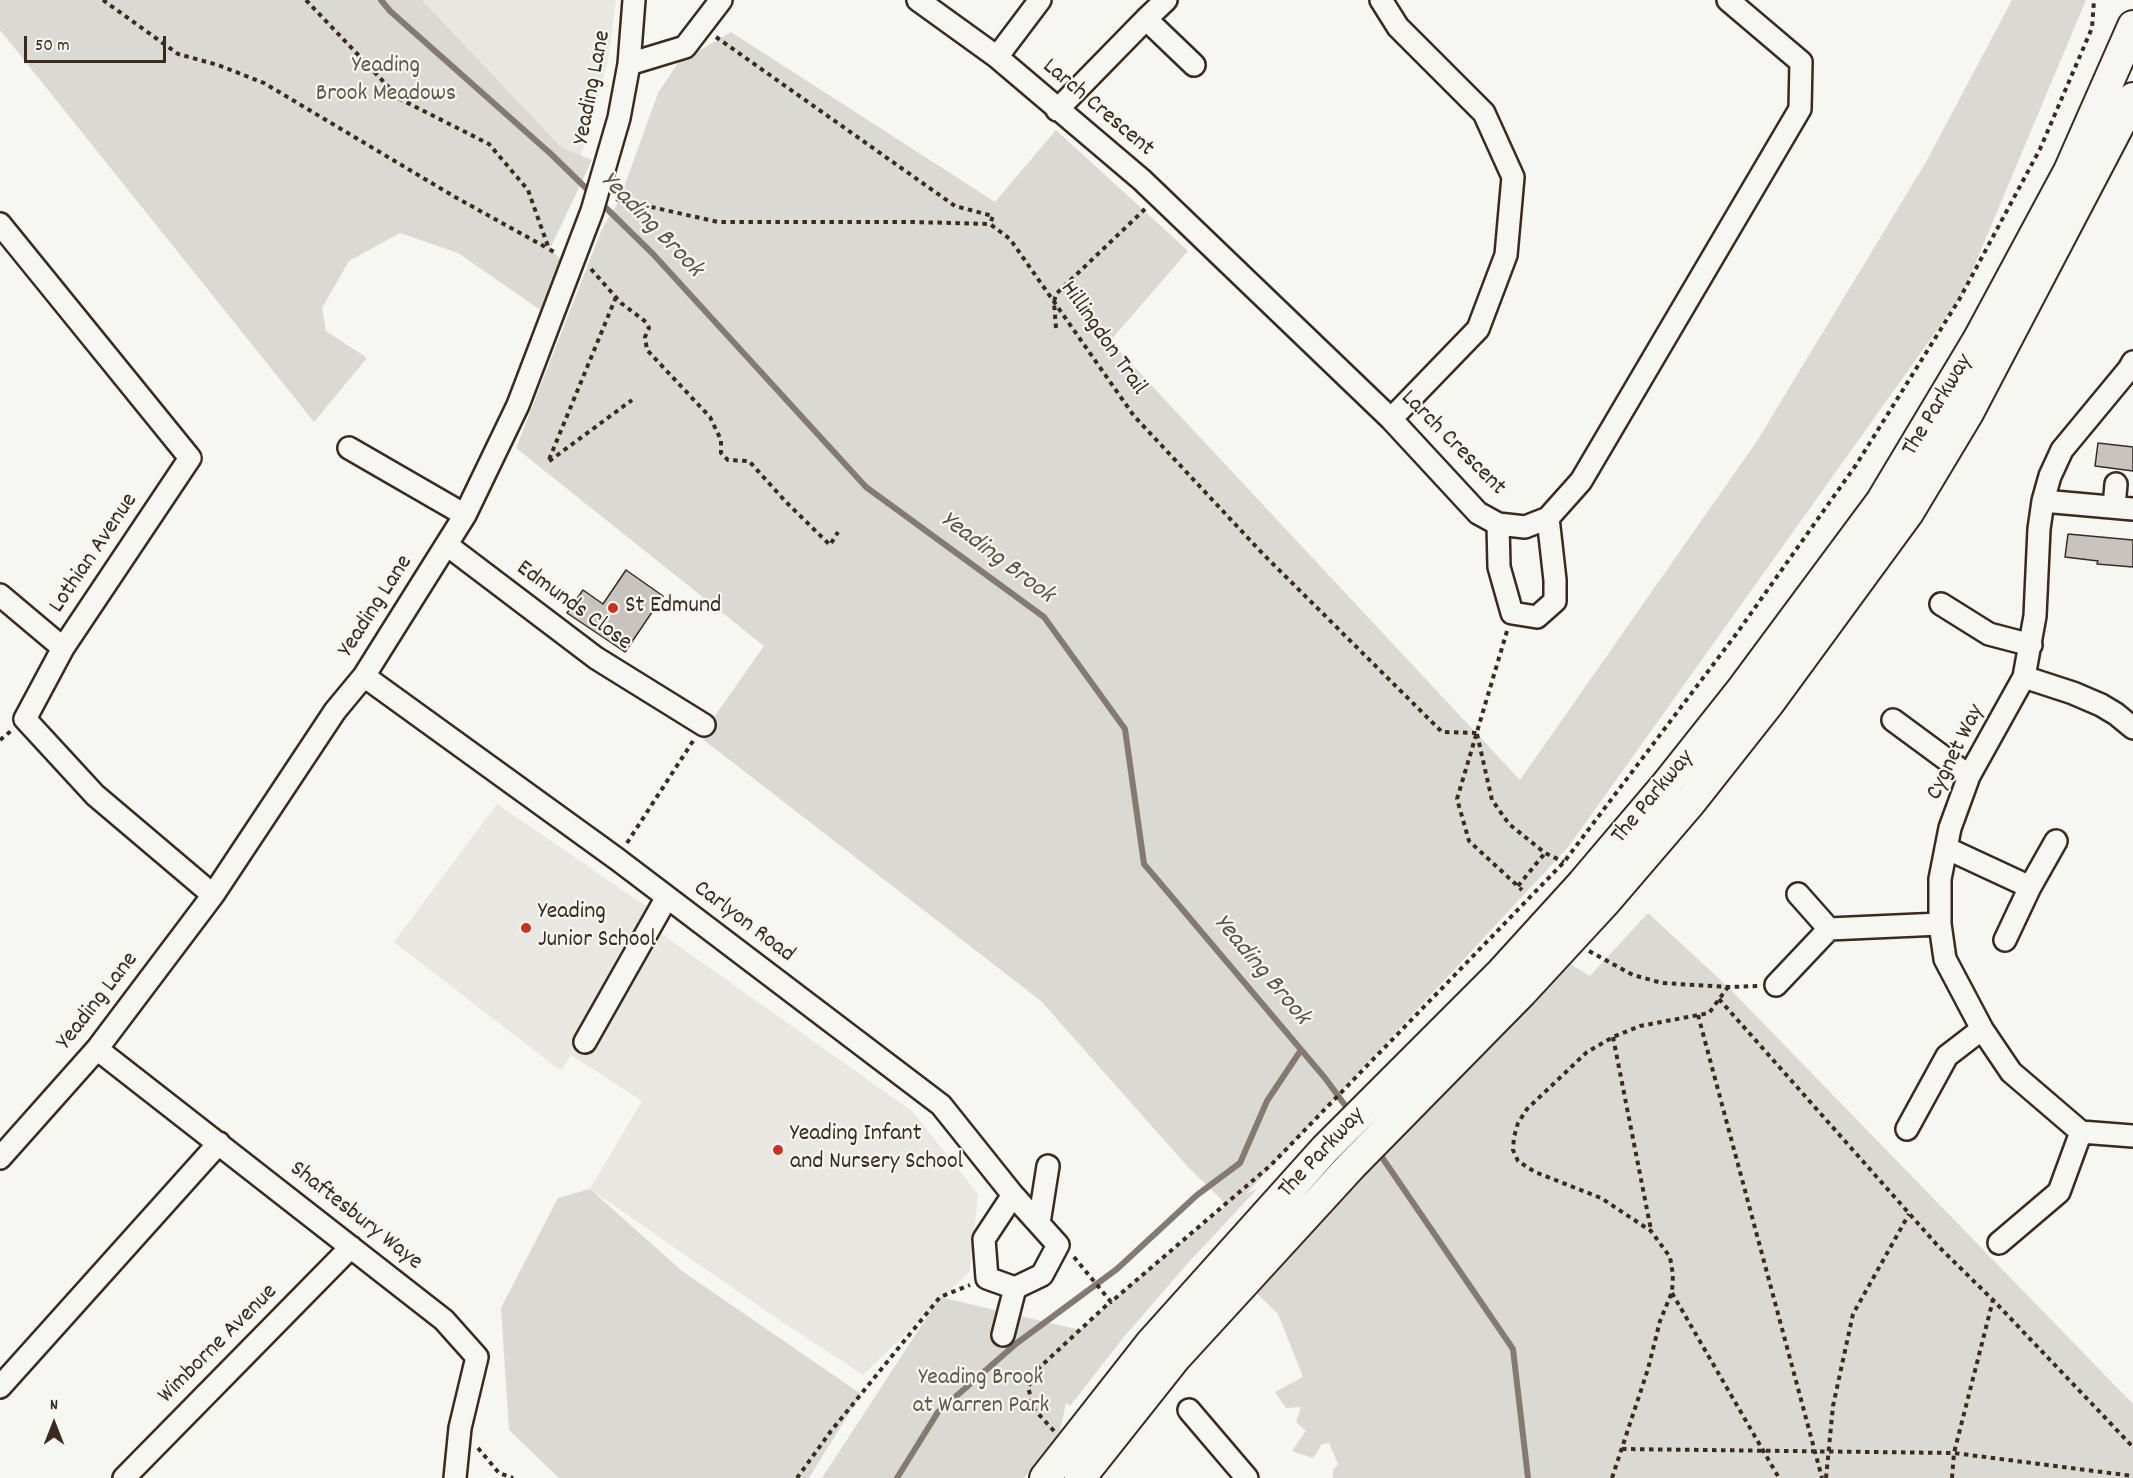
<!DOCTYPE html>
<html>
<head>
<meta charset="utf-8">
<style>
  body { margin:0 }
  #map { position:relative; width:2133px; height:1478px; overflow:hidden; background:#f6f6f2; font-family:Dekko,sans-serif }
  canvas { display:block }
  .north { position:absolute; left:24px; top:1394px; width:60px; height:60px; -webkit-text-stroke:4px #f6f6f2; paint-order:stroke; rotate:0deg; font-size:16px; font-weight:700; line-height:24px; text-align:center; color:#3b2a1e }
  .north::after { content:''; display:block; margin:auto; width:21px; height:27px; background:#3b2a1e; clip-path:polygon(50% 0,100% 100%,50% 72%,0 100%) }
  .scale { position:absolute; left:24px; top:36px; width:142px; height:27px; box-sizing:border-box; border:3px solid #3b2a1e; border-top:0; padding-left:8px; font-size:18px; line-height:21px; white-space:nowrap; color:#3b2a1e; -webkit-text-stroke:4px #f6f6f2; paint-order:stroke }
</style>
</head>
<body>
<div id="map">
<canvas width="2133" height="1478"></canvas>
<div class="north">N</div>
<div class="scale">50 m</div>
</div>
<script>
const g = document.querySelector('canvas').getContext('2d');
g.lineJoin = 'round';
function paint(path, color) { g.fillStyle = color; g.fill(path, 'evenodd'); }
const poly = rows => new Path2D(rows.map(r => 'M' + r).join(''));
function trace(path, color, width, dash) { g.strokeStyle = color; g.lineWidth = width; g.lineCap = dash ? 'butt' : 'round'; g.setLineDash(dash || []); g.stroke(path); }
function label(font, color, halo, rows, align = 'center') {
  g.font = font + ' Dekko,sans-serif'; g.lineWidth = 4.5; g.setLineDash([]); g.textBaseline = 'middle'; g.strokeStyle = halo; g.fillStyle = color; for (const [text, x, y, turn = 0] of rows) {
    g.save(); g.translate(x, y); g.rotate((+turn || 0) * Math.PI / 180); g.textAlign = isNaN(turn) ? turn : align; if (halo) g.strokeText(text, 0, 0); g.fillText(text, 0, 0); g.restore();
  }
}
paint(poly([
  [422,0,616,0,608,60,581,156,562,148],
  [497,804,656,913,649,925,912,1111,978,1194,970,1271,863,1375,775,1317,590,1189,642,1101,571,1055,561,1071,394,942]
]), '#e8e7e2');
paint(poly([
  [0,0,422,0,562,148,592,160,550,249,567,265,552,318,458,253,400,233,349,261,322,308,326,331,367,358,314,422,0,30],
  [2012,0,2086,0,1962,295,1569,846,1246,1194,1258,1188,1187,1264,1123,1338,1070,1406,1066,1403,1059,1436,1024,1478,822,1478,940,1297,1080,1330,1137,1279,1227,1205,1188,1167,1041,1001,700,737,764,646,516,448,602,229,619,201,658,93,678,63,731,32,995,202,1056,130,1188,251,1110,341,1520,780,1757,441,1926,162],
  [1648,913,1728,987,2133,1404,2133,1478,1333,1478,1333,1470,1338,1464,1329,1443,1322,1444,1313,1458,1292,1451,1306,1431,1296,1422,1301,1407,1286,1408,1275,1392,1303,1377,1278,1314,1248,1285,1567,962,1590,976],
  [590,1189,682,1271,861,1394,809,1478,559,1478,509,1430,501,1308,558,1198]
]), '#dad9d3');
trace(poly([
  [381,0,390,11,551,154,593,195],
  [600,202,653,254,866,487,1044,617,1125,729,1144,864,1325,1078,1350,1112],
  [1377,1150,1513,1349,1528,1478],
  [897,1478,938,1412,1017,1343,1117,1269,1197,1195,1240,1163,1267,1101,1301,1050]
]), '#857a71', 6);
const building = poly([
  [2098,443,2133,447,2133,471,2095,466,2098,443],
  [2068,534,2133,540,2133,567,2097,564,2098,561,2065,557,2068,534],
  [626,570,663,596,625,652,567,613,583,590,603,604,626,570]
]);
paint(building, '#c8c3be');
trace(building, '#3b2a1e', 1.5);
const minor = poly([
  [918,0,997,57,1142,180,1391,419,1478,513,1498,524,1525,527,1548,518,1581,481,1800,109,1801,62,1728,0],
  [1381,0,1398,27,1484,113,1513,177,1506,255,1478,329,1391,419],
  [1146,19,1194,65],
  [997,57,1040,0],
  [629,64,685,47,721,0],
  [1057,110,1146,19,1166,0],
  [0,224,190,458,63,648,25,719,95,795,213,895],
  [2133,362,2129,369,2062,450,2050,476,2043,501,2039,529,2035,616,2024,677,1969,776,1950,828,1940,879,1940,924,1945,959,1982,1029,2011,1072,2081,1132,2133,1136],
  [349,448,465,515],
  [2043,501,2133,509],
  [2114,507,2116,484],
  [1498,524,1499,567,1512,613,1537,617,1555,601,1555,580,1548,518],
  [447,545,596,658,704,725],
  [0,595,63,648],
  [1941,604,1989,634,2031,645],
  [364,676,617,859,941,1105,1013,1195,1058,1245,1042,1275,1015,1288,987,1278,984,1239,1013,1195],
  [2024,677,2073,693,2101,705,2116,714,2133,728],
  [1893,720,1969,776],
  [1946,848,2030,887,2056,841],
  [1798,894,1829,929,1940,924],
  [2005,940,2030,887],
  [1776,985,1829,929],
  [585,1042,667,897],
  [97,1049,444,1320,477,1357,460,1428,455,1478],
  [1907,1129,1947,1056,1982,1029],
  [0,1158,97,1049,213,895,335,711,364,676,465,515,518,405,592,211,619,118,629,64,634,0],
  [1039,1223,1048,1166],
  [1999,1243,2059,1192,2081,1132],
  [1003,1335,1015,1288],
  [0,1387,219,1143],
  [1189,1410,1247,1478],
  [124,1478,351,1247]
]);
const highway = poly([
  [1045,1478,1151,1343,1325,1149,1501,973,1582,884,1666,785,1743,688,1881,502,1978,340,2069,171,2133,26],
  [1080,1478,1176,1357,1351,1166,1522,992,1606,901,1690,803,1769,703,1908,513,1968,413,2133,98]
]);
trace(minor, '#3b2a1e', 26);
trace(highway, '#3b2a1e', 34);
trace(poly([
  [103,0,178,54,218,65,264,83,455,197,549,249],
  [306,0,400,99,489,144,528,190,549,249,557,254],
  [716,37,955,206,993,216,990,224],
  [616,199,718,222,914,222,990,224,1010,239,1134,416,1263,554,1442,732,1477,733],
  [591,269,621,303,646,322,649,328,645,337,647,350,710,417,721,440,721,453,728,460,749,461,786,502,830,545,838,532],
  [616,297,548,462,632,400],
  [1056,328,1054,302,1056,294,1145,209],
  [1507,631,1457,799,1469,841,1522,890],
  [1477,734,1492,800,1509,824,1545,853,1564,862],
  [0,740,11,731],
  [627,843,693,741],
  [1518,886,1545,853],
  [1589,951,1633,975,1662,983,1728,987,1758,986],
  [1719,999,1938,1246,1993,1300,2133,1447],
  [1698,1015,1822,1478],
  [1613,1037,1651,1230],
  [1074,1257,1111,1302,1271,1165,1564,862,1737,633,1856,465,1959,300,2040,149,2092,28,2094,0],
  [1672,1293,1779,1478],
  [1054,1431,1034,1409,1028,1387,1040,1367,1110,1302],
  [478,1448,499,1473,513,1478],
  [1622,1449,1954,1453,2133,1476],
  [797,1478,831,1431,940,1297,970,1285],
  [1612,1478,1648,1369,1660,1321,1672,1292,1673,1275,1670,1257,1651,1231,1601,1198,1535,1172,1518,1161,1513,1150,1514,1137,1518,1123,1527,1109,1587,1052,1613,1037,1640,1026,1709,1013,1728,987],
  [1826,1478,1833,1406,1853,1314,1909,1214],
  [1952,1478,1954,1453,1993,1300]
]), '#3b2a1e', 4, [4.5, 4.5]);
trace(minor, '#f6f6f2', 21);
trace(highway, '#f6f6f2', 30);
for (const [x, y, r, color] of [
  [613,608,6,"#c8321e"],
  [526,928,6,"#c8321e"],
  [778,1150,6,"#c8321e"]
]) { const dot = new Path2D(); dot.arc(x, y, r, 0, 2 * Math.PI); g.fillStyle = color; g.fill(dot); trace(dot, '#f6f6f2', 2); }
label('24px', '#63564b', '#f6f6f2', [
  ["Yeading",386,68],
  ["Brook Meadows",386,96],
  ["Yeading Brook",981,1380],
  ["at Warren Park",981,1408]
]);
label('24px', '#3b2a1e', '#f6f6f2', [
  ["Yeading Lane",594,88,-79],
  ["Larch Crescent",1097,109,40],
  ["Hillingdon Trail",1102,339,55],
  ["The Parkway",1939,406,-59],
  ["Larch Crescent",1452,444,45],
  ["Lothian Avenue",95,554,-56],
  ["Yeading Lane",377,607,-57],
  ["Edmunds Close",573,607,36],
  ["Cygnet Way",1957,753,-64],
  ["The Parkway",1654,798,-50],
  ["Carlyon Road",743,923,37],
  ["Yeading Lane",99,1002,-52],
  ["The Parkway",1323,1154,-47],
  ["Shaftesbury Waye",355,1217,38],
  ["Wimborne Avenue",219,1345,-45]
]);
label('24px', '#3b2a1e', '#f6f6f2', [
  ["St Edmund",625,608],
  ["Yeading",538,914],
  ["Junior School",538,942],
  ["Yeading Infant",790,1136],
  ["and Nursery School",790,1164]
], 'left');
label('italic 26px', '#605248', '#f6f6f2', [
  ["Yeading Brook",650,226,46],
  ["Yeading Brook",996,559,37],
  ["Yeading Brook",1260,971,50]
]);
</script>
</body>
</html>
